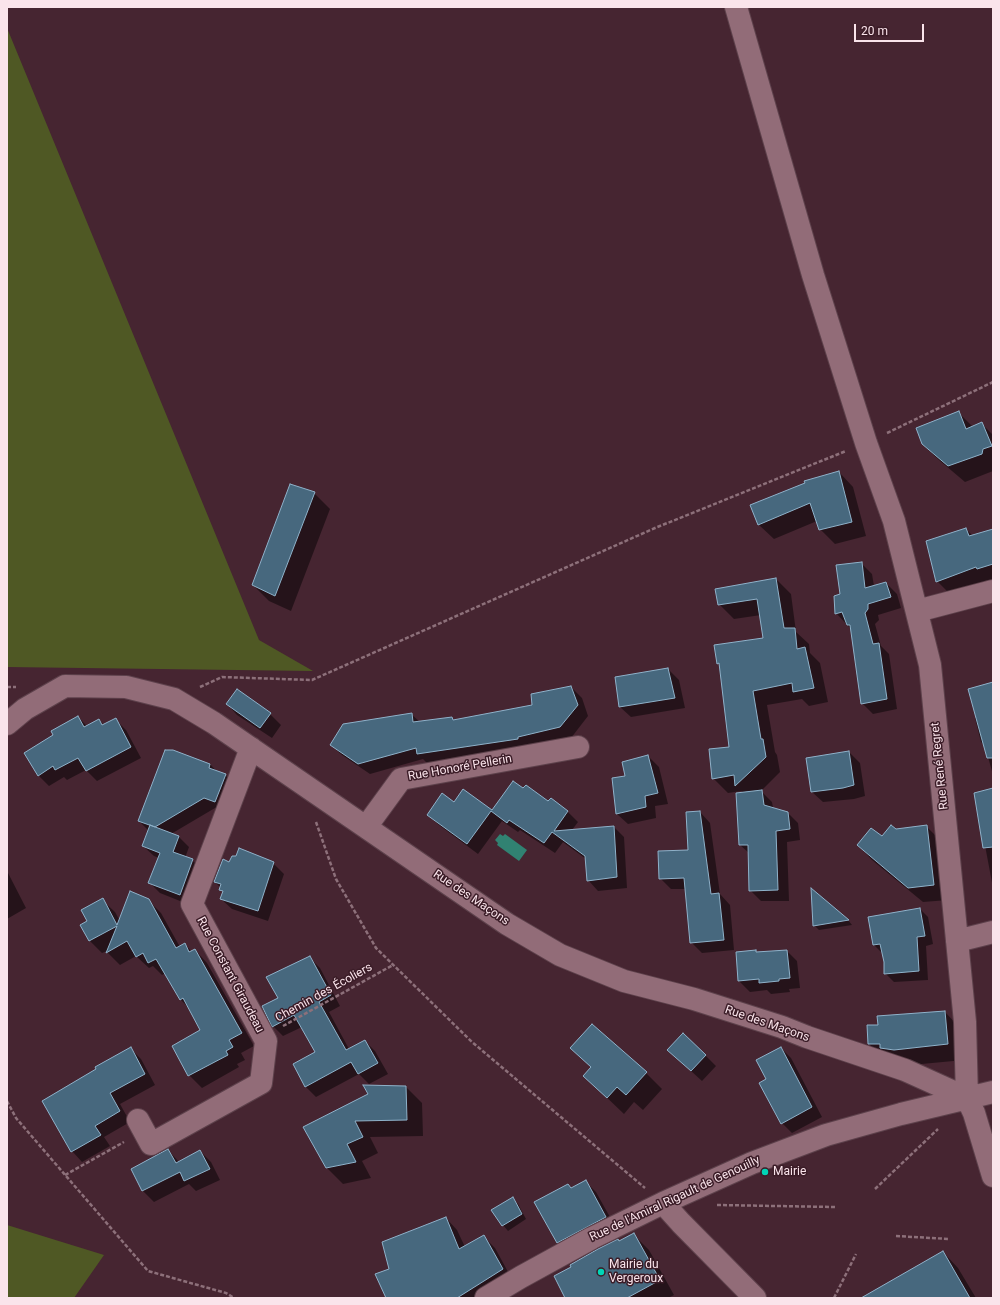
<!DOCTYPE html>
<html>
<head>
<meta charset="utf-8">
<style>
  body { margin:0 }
  #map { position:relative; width:1000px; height:1305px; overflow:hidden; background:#462531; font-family:Roboto,sans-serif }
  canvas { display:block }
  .frame { position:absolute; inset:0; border:8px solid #fae4eb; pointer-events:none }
  .scale { position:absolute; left:854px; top:24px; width:70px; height:18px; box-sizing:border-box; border:2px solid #fae4eb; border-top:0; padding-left:5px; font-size:12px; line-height:14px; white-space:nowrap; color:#fae4eb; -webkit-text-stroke:3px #3b1c27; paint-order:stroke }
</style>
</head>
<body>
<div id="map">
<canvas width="1000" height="1305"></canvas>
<div class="frame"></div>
<div class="scale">20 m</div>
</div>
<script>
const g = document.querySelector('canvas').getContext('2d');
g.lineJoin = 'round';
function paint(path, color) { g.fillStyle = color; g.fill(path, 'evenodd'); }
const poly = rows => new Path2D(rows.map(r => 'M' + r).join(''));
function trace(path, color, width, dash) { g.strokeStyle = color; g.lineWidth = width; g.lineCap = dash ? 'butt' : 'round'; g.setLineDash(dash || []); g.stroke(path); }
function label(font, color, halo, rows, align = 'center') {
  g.font = font + ' Roboto,sans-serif'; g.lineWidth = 3; g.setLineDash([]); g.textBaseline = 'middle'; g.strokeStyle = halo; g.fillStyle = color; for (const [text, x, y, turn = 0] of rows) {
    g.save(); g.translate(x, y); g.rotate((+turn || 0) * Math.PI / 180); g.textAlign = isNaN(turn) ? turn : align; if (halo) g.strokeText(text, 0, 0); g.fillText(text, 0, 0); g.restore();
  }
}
paint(poly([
  [7,28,259,640,313,671,7,667],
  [7,1225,104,1255,74,1298,7,1298]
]), '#4f5824');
paint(poly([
  [500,834,503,836,505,834,527,850,519,861,497,845,498,843,495,840]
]), '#318272');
paint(poly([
  [959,413,973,427,981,423,993,435,993,471,965,482,939,460,922,444],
  [839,472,853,487,866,536,835,544,820,529,817,521,774,539,759,525,751,506],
  [314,493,330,509,291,611,269,601,253,585],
  [966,529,973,536,993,530,993,581,990,582,988,580,950,594,937,581],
  [861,563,872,574,874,586,886,583,897,594,901,608,878,615,879,620,875,624,881,646,889,654,897,709,873,714,862,703,851,629,836,613,841,595],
  [776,579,791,594,796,632,809,644,810,653,820,663,828,702,809,706,802,699,767,705,775,752,777,755,780,772,761,791,772,802,773,808,787,812,798,823,800,840,787,842,789,901,761,901,750,890,749,853,740,845,744,793,741,791,728,793,713,778,730,748,720,665,718,663,764,639,761,615,734,619,719,604],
  [668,669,679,680,685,708,631,717,620,707],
  [993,683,993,775,985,746,981,742,975,718,977,718],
  [571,687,582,698,588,716,571,738,428,764,423,759,370,774,342,755,331,745,411,714,420,722,452,718,455,721,533,705],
  [237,691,270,714,281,725,272,738,237,715,227,704],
  [78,717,87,726,99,720,104,725,115,719,126,730,141,758,97,781,86,770,67,780,64,777,49,786,39,776,55,735],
  [849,752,860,763,865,796,854,799,823,802,812,792],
  [648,756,659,767,668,804,655,806,656,818,628,824,617,814,626,777],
  [210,764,217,772,225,775,236,785,225,812,215,808,171,834,179,837,189,847,185,858,192,860,203,871,190,905,160,893,149,882,159,858,154,856,143,846,149,831,139,821],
  [993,789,993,888,981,824],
  [463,791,492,811,548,803,567,811,578,822,572,830,614,827,624,837,627,888,598,891,588,880,586,859,563,842,555,853,520,830,518,832,502,821,478,854,439,825,428,815,454,804],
  [700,812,710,823,720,894,730,905,734,950,702,953,691,942,686,889,671,889,660,878,689,851],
  [926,826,941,841,948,900,923,902,872,860,858,845,882,837,896,830],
  [273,863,284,874,268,921,232,909,221,899,224,893,220,890,221,888,215,882],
  [7,871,26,908,7,919],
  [813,891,848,920,852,925,819,930,814,925],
  [102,900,115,912,120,921,148,900,161,913,180,947,185,944,192,952,195,950,207,963,254,1046,241,1053,245,1060,237,1064,239,1067,202,1088,189,1075,173,1046,202,1031,189,1008,180,999,166,973,162,975,153,966,149,968,136,956,120,965,108,953,109,950,102,953,90,941,81,925,88,921],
  [920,909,928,917,933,944,926,946,928,980,894,982,885,973,885,962,882,953,874,945],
  [787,951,797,961,800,988,789,989,790,992,771,994,767,990,750,992,739,981,737,953,757,953],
  [309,957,320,968,340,1006,329,1012,349,1049,365,1041,375,1051,388,1074,369,1084,359,1074,316,1097,306,1087,294,1065,316,1053,302,1027,283,1036,273,1026,279,998],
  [945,1012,961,1029,964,1060,911,1065,885,1060,869,1044],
  [130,1048,141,1059,155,1085,120,1104,130,1122,104,1137,110,1146,82,1162,72,1151],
  [572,1048,646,1073,662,1089,643,1110,634,1102,624,1114,601,1092,592,1068],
  [781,1048,791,1058,822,1117,792,1133,782,1123,768,1080],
  [705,1055,716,1066,702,1081,679,1060],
  [406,1087,422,1103,423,1136,370,1137,378,1153,362,1161,371,1178,343,1184,327,1168,305,1127],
  [168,1150,179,1162,200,1151,211,1162,220,1180,196,1191,189,1184,154,1202,143,1191,132,1169],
  [585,1181,596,1192,616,1228,569,1253,558,1242,568,1185,572,1189],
  [513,1199,518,1204,526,1219,508,1231,503,1225],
  [446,1218,457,1230,465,1247,483,1236,495,1248,513,1281,487,1298,388,1298,390,1269],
  [634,1235,649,1250,674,1295,668,1298,564,1298,619,1242],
  [943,1252,958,1268,976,1298,863,1298]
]), '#0007');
const building = poly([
  [959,411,966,429,982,422,992,446,983,449,982,454,948,466,922,444,916,428,959,411],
  [839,471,852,522,819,530,810,503,758,525,750,505,805,483,804,481,839,471],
  [290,484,315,492,275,596,252,585,290,484],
  [966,528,969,536,993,529,993,564,977,569,976,567,936,582,926,541,966,528],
  [862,562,865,588,886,582,891,597,868,604,868,609,865,613,873,644,879,643,887,699,861,704,850,625,847,625,842,612,835,614,834,596,840,594,836,565,862,562],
  [776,578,784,628,795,628,797,649,805,647,814,688,793,692,792,683,753,691,761,739,763,739,766,757,735,786,734,775,712,779,709,749,729,747,719,663,717,664,714,645,763,638,757,599,718,605,715,589,776,578],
  [668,668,675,698,619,707,615,677,668,668],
  [993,682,993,758,987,758,968,689,993,682],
  [571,686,578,705,560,727,518,737,518,739,417,754,416,748,358,764,330,745,343,724,412,713,413,722,452,717,453,720,532,705,531,694,571,686],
  [237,689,271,713,260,728,226,704,237,689],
  [78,716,84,727,99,719,102,725,116,718,131,747,86,771,78,758,55,770,53,766,38,776,24,753,53,735,51,731,78,716],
  [165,750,173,750,210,764,209,768,226,774,215,802,204,798,155,827,138,821,165,750],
  [849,751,854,785,843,788,811,792,806,758,849,751],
  [648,755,658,793,645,796,646,807,616,814,612,778,625,776,622,762,648,755],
  [513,781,523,788,526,785,548,801,551,798,568,811,554,831,614,826,617,877,587,881,585,856,552,832,544,843,509,820,507,823,491,811,467,844,427,815,442,793,454,802,463,789,492,810,513,781],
  [993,788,993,847,983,848,974,793,993,788],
  [762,790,764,805,788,812,790,829,776,831,778,890,749,891,748,845,739,845,736,793,762,790],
  [700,811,711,894,719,893,724,940,690,943,684,878,659,879,658,851,688,850,686,812,700,811],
  [150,825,179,836,173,852,193,859,180,895,148,883,160,853,142,846,150,825],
  [891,825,896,829,927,825,934,885,908,888,857,845,871,828,882,836,891,825],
  [239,848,274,862,258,911,220,899,223,891,219,890,221,884,214,882,223,859,229,862,232,856,236,856,239,848],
  [811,888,849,920,813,926,811,888],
  [130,891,149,899,176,948,185,943,189,952,195,949,242,1033,229,1040,233,1047,226,1051,228,1055,188,1076,172,1046,200,1030,183,998,180,1000,156,959,148,963,143,953,136,957,127,941,106,953,117,926,89,941,80,925,87,921,81,910,103,898,117,925,130,891],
  [920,908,925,936,917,937,919,971,884,974,884,962,880,944,873,945,868,917,920,908],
  [756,950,756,952,787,950,790,978,779,979,779,981,759,983,759,979,738,981,736,952,756,950],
  [310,956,331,995,319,1002,346,1050,365,1040,378,1063,358,1074,351,1062,305,1087,293,1064,315,1052,294,1015,272,1027,262,1006,278,998,266,977,310,956],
  [945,1011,948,1044,894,1050,880,1048,880,1044,868,1044,867,1025,878,1025,877,1016,945,1011],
  [592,1024,647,1072,626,1095,617,1087,607,1098,583,1076,591,1067,570,1048,592,1024],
  [683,1033,706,1055,691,1071,667,1050,683,1033],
  [131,1047,145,1074,110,1093,120,1111,95,1126,101,1135,71,1152,42,1101,96,1069,95,1067,131,1047],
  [781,1047,812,1107,781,1124,759,1083,766,1079,756,1060,781,1047],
  [363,1085,406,1086,407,1120,355,1121,363,1137,347,1144,356,1162,326,1168,303,1127,368,1094,363,1085],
  [168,1149,176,1163,200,1150,210,1169,184,1181,180,1172,142,1191,131,1169,168,1149],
  [586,1180,606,1217,557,1243,534,1202,568,1184,571,1188,586,1180],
  [513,1197,522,1214,502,1226,491,1210,513,1197],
  [446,1217,459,1249,484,1235,503,1269,457,1298,386,1298,375,1274,389,1269,382,1242,446,1217],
  [634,1233,660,1280,627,1298,565,1298,554,1276,571,1267,570,1265,598,1249,618,1239,619,1241,634,1233],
  [943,1251,970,1298,861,1298,943,1251]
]);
paint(building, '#47687e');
trace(building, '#8fb2ca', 1);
const minor = poly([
  [736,7,813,275,866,443,894,521,930,665,965,1022,967,1098,974,1113,993,1176],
  [917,611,993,591],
  [7,724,25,709,65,686,126,687,174,699,214,723,507,924,560,955,624,981,694,999,782,1027,807,1037,905,1070,967,1098],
  [366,827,401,779,578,747],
  [957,941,993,932],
  [138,1120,151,1144,261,1083,266,1041,192,904,251,748],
  [663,1203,681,1223,755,1298],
  [486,1298,521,1277,592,1238,663,1203,752,1163,826,1135,901,1114,993,1092]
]);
trace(minor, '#5d414b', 24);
trace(poly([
  [887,433,993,382],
  [7,687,16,687],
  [200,687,222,677,312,680,655,528,846,451],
  [316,822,336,879,376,948,472,1042,645,1188],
  [283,1026,393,965],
  [7,1101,16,1118,148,1271,226,1293,234,1298],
  [65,1175,124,1142],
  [875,1189,938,1129],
  [717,1205,835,1207],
  [896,1236,949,1239],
  [834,1298,856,1254]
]), '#8d707a', 2.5, [4, 2]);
trace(minor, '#926c78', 22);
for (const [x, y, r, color] of [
  [765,1172,4,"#01d5b7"],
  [601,1272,4,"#01d5b7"]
]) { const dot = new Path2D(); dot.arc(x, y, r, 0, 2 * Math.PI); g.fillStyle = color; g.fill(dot); trace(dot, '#3b1c27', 1.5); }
label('12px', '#fae4eb', '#3b1c27', [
  ["Rue René Regret",940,766,-96],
  ["Rue Honoré Pellerin",460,768,-10],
  ["Rue des Maçons",471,898,34],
  ["Rue Constant Giraudeau",230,975,62],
  ["Chemin des Écoliers",324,993,-29],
  ["Rue des Maçons",767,1024,19],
  ["Rue de l'Amiral Rigault de Genouilly",675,1199,-25]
]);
label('12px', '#fae4eb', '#3b1c27', [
  ["Mairie",773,1172],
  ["Mairie du",609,1265],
  ["Vergeroux",609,1279]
], 'left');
</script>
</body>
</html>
